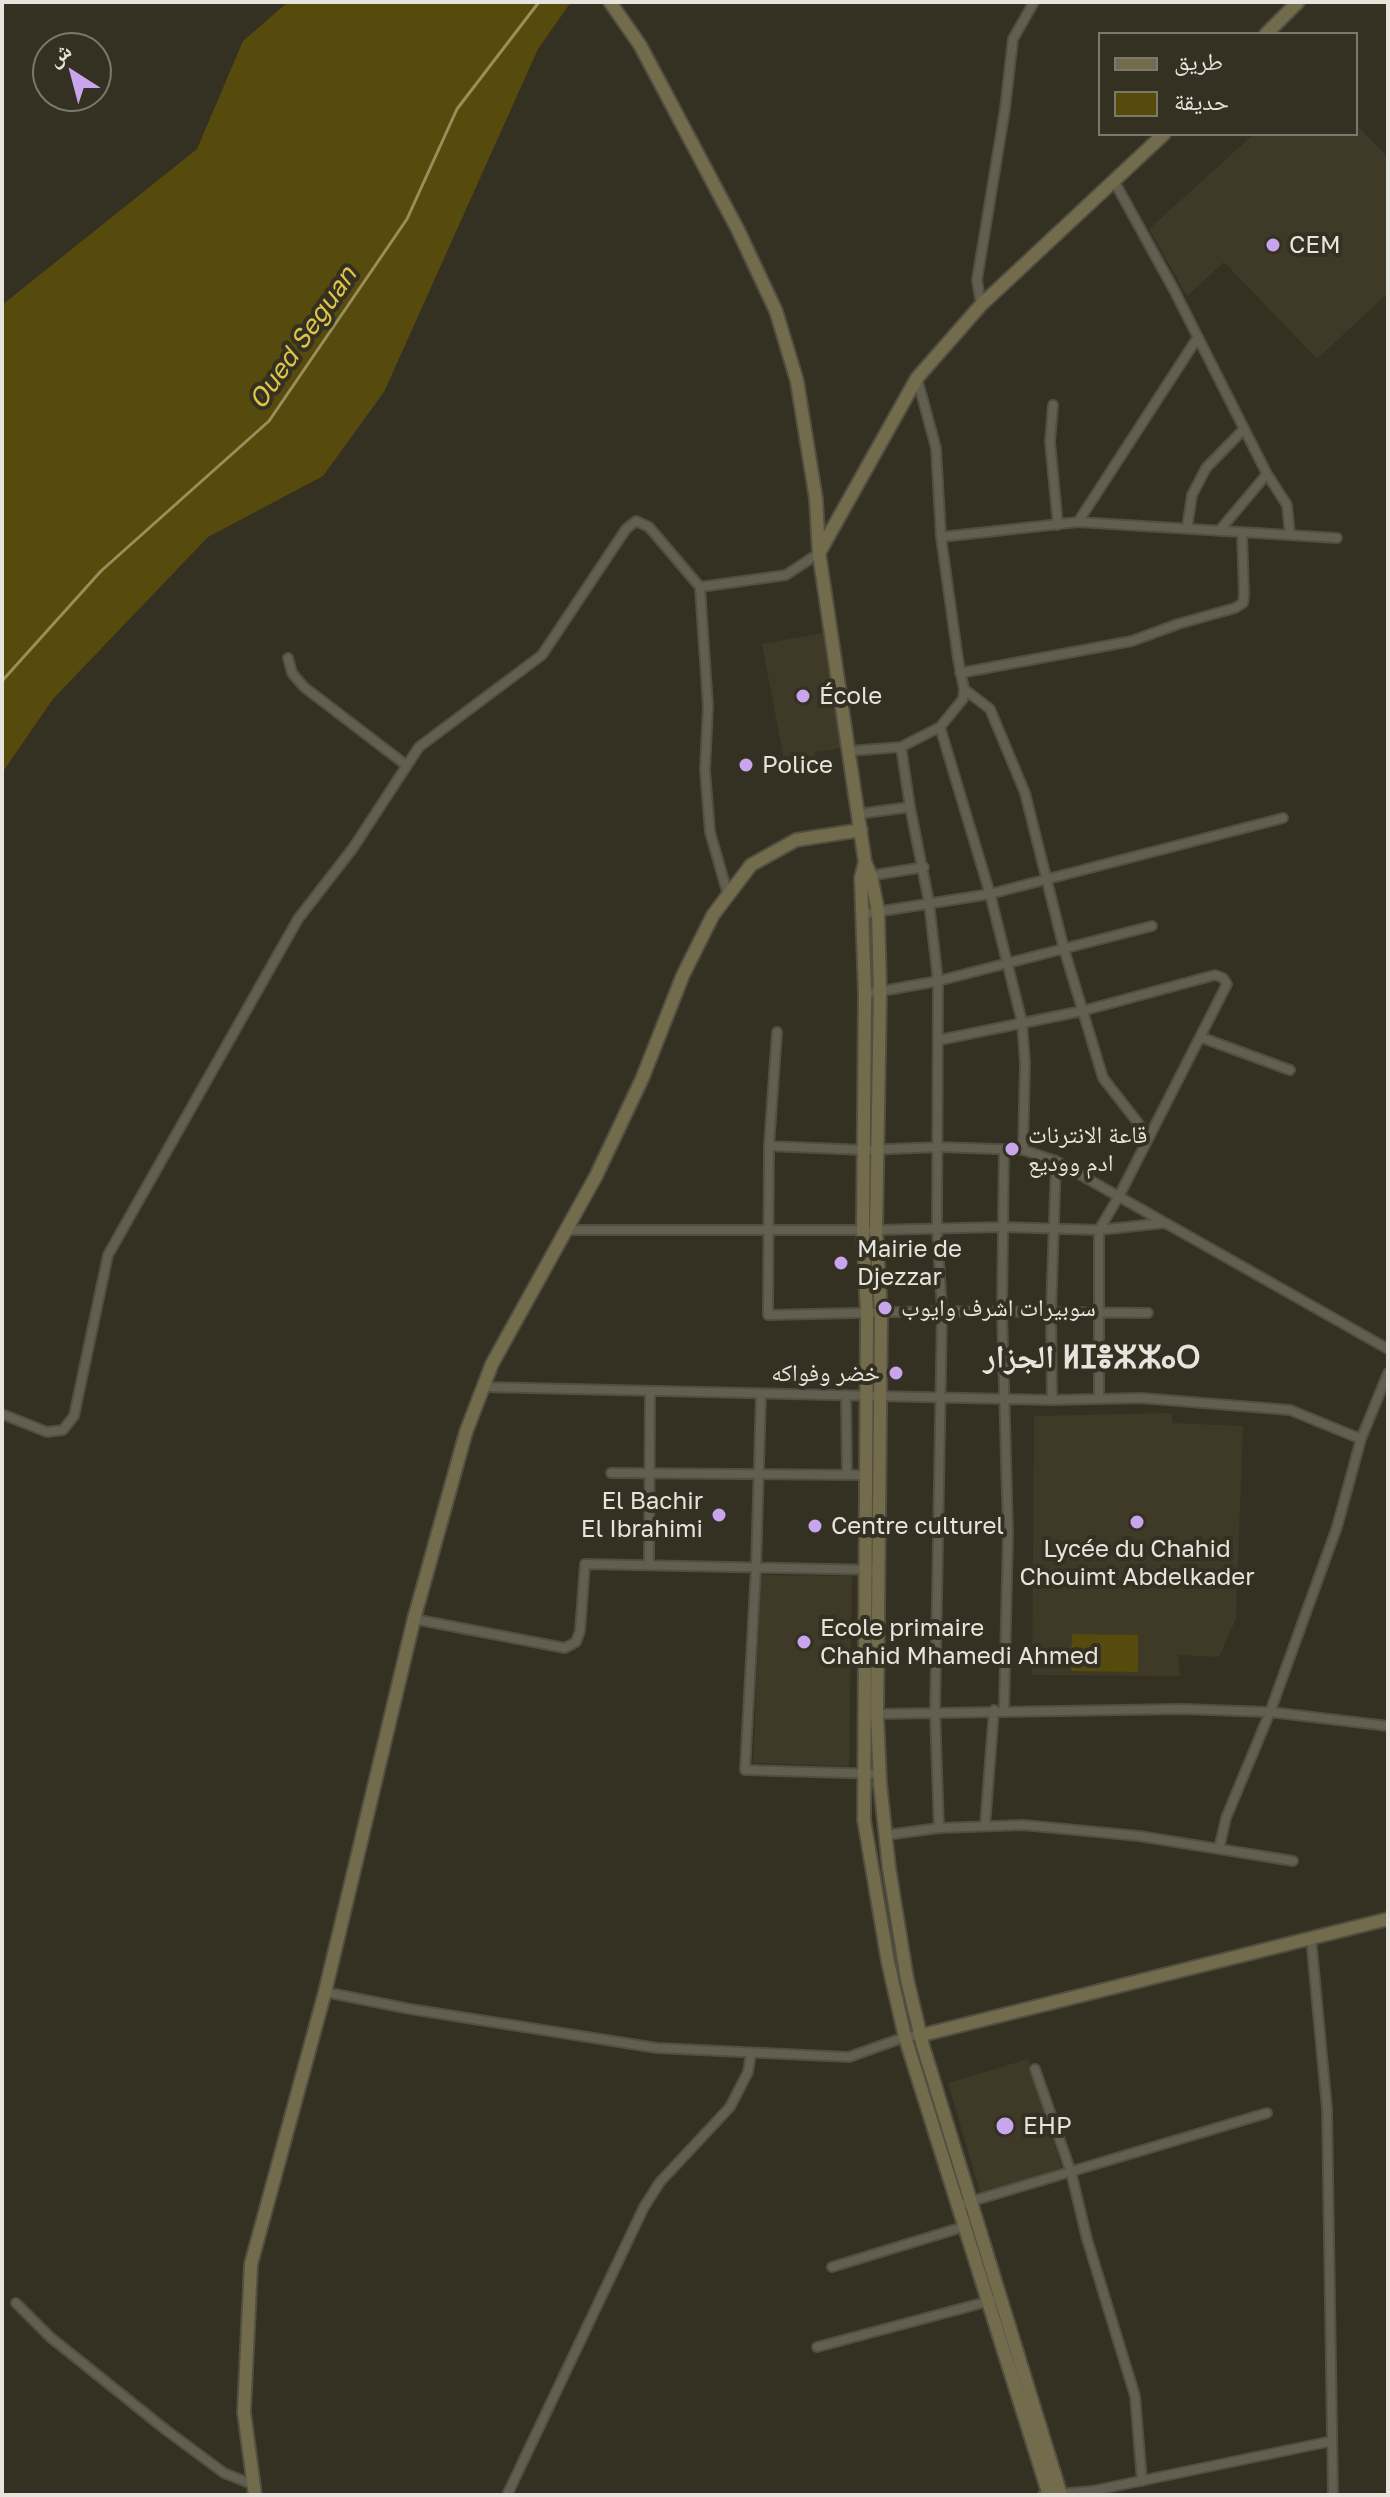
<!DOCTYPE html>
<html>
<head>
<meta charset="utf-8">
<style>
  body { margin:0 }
  #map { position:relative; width:1390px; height:2497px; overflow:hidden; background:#343123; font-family:"Golos Text","Noto Naskh Arabic",sans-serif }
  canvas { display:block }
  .frame { position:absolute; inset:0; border:4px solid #e6e4dc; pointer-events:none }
  .legend { position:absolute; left:1098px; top:32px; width:260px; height:104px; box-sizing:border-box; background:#343123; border:2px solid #7b796d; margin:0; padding:10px 14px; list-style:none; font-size:24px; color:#e6e4dc }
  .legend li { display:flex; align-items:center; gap:16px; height:40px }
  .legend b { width:40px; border:2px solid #7b796d }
  .north { position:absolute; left:32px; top:32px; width:80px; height:80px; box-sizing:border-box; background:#343123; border:2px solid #7b796d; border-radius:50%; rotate:324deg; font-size:22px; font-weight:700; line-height:32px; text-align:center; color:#e6e4dc }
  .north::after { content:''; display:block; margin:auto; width:28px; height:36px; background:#c9a5ee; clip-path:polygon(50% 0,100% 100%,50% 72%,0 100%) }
</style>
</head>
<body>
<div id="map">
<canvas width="1390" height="2497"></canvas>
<div class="frame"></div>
<ul class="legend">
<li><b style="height:10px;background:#736c4c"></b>طريق</li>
<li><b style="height:22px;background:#564a0c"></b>حديقة</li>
</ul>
<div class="north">ش</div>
</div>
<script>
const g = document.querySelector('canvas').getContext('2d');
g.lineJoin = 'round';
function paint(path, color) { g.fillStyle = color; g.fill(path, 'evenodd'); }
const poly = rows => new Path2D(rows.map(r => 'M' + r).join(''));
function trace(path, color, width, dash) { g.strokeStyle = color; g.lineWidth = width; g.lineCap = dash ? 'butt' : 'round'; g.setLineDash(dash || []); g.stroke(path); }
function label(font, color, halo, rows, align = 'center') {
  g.font = font + ' "Golos Text","Noto Naskh Arabic","Noto Sans Tifinagh",sans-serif'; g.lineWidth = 8; g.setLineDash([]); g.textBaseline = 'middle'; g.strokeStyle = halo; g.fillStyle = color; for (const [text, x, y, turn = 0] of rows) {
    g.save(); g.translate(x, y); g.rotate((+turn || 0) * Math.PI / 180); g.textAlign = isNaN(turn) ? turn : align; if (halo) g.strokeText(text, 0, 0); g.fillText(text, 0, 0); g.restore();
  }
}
paint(poly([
  [1356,124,1388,158,1388,293,1317,359,1224,262,1187,296,1149,229,1254,134,1356,134],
  [823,633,842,748,815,752,816,763,786,770,762,644],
  [1171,1413,1173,1423,1243,1426,1236,1619,1219,1657,1178,1655,1180,1676,1032,1675,1034,1416],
  [761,1575,852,1576,849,1766,753,1763],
  [1028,2059,1062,2169,981,2195,948,2083]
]), '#3f3a27');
paint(poly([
  [288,2,571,2,538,49,384,392,323,476,208,537,53,699,2,773,2,305,197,149,243,41],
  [1072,1634,1138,1635,1138,1672,1071,1671]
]), '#564a0c');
trace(poly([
  [2,681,101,571,269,421,407,219,457,109,539,2]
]), '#9a8f5b', 3);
const street = poly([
  [1114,181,1174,290,1267,474,1287,505,1290,535],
  [981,305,977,280,1005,109,1013,39,1034,2],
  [1053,405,1050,442,1058,525],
  [1078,522,1198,337],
  [1187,528,1192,495,1206,468,1244,429],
  [1219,531,1267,474],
  [941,537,1078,522,1337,538],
  [700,587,708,706,705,770,710,832,728,895],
  [288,658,292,673,304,687,406,765],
  [960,673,1132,641,1178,624,1235,608,1243,603,1244,594,1242,533],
  [964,689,990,709,1025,793,1064,949,1103,1078,1149,1137],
  [940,727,990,894,1022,1022,1025,1063,1023,1150],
  [849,751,901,747,940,727,963,699,964,689,958,659,941,537,936,448,917,378],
  [858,814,910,807],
  [869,876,924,867],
  [863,914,990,894,1283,818],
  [865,994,938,981,1152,926],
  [777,1032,769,1146,768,1315,942,1311,1148,1313],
  [1200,1037,1290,1070],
  [939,1040,1082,1011,1215,975,1223,978,1227,984,1119,1196,1099,1230,1099,1397],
  [769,1146,864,1150,939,1147,1023,1150,1056,1161,1388,1349],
  [1004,1149,1002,1312,1008,1533,1004,1710],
  [566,1230,876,1230,1003,1227,1099,1230,1164,1223],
  [483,1387,1052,1400,1141,1398,1290,1410,1361,1439],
  [761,1395,756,1567,745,1770,880,1774],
  [846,1395,847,1475],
  [1052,1400,1051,1313,1056,1161],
  [2,1414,47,1432,63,1430,74,1416,108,1255,298,919,353,848,419,747,542,655,626,529,636,521,649,527,700,587,786,575,819,553],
  [611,1473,865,1475],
  [649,1564,650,1392],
  [414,1619,565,1648,576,1642,580,1631,585,1564,880,1570],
  [877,1714,1181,1709,1270,1712,1388,1726],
  [985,1826,994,1710],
  [939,1828,1023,1825,1139,1836,1293,1861],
  [886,1835,939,1828,935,1712,942,1311,937,1227,938,981,929,902,910,807,901,747],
  [1219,1849,1226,1818,1270,1712,1337,1527,1361,1439,1388,1373],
  [1311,1938,1327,2109,1333,2495],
  [325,1992,410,2009,657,2048,849,2057,905,2037,922,2035],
  [1035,2069,1071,2172,1087,2239,1135,2396,1142,2481],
  [959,2205,1267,2113],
  [832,2267,966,2226],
  [16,2303,50,2337,166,2430,224,2473,254,2485],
  [817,2347,1001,2298],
  [507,2495,644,2207,660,2182,730,2107,748,2072,751,2053],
  [1043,2495,1092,2491,1332,2441]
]);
const secondary = poly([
  [610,2,640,45,738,230,776,311,797,381,816,499,819,553,865,862,871,876,878,911,880,992,876,1230,881,1313,877,1714,880,1783,889,1868,907,1979,923,2046,1061,2495],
  [1266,34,1298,2],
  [819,553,917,378,981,305,1164,134],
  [865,862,861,878,865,994,863,1230,867,1313,864,1820,888,1962,905,2037,1049,2495],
  [922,2035,1388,1919],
  [255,2495,244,2412,251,2264,325,1992,414,1619,466,1432,492,1364,596,1176,642,1079,683,975,713,915,751,865,796,840,861,830]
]);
trace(street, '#514e42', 12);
trace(secondary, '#514e42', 16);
trace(street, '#625f50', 8);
trace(secondary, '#736c4c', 12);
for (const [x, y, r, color] of [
  [1273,245,8,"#c9a5ee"],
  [803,696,8,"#c9a5ee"],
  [746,765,8,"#c9a5ee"],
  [1012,1149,8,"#c9a5ee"],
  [841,1263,8,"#c9a5ee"],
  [885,1308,8,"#c9a5ee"],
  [896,1373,8,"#c9a5ee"],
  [719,1515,8,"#c9a5ee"],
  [1137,1522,8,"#c9a5ee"],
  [815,1526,8,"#c9a5ee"],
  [804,1642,8,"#c9a5ee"],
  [1005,2126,10,"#c9a5ee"]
]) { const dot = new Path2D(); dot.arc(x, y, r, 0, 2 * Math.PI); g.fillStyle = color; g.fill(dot); trace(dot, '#343123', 3); }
label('24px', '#e6e4dc', '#343123', [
  ["CEM",1289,245],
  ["École",819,696],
  ["Police",762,765],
  ["قاعة الانترنات",1028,1135],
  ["ادم ووديع",1028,1163],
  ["Mairie de",857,1249],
  ["Djezzar",857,1277],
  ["سوبيرات اشرف وايوب",901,1308],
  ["خضر وفواكه",880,1373,"right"],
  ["El Bachir",703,1501,"right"],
  ["El Ibrahimi",703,1529,"right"],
  ["Centre culturel",831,1526],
  ["Lycée du Chahid",1137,1549,"center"],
  ["Chouimt Abdelkader",1137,1577,"center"],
  ["Ecole primaire",820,1628],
  ["Chahid Mhamedi Ahmed",820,1656],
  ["EHP",1023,2126]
], 'left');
label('italic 26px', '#dfc446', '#343123', [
  ["Oued Seguan",303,338,-55]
]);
label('bold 32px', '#e6e4dc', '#343123', [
  ["الجزار ⵍⵊⴻⵣⵣⴰⵔ",1092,1358]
]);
</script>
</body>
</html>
